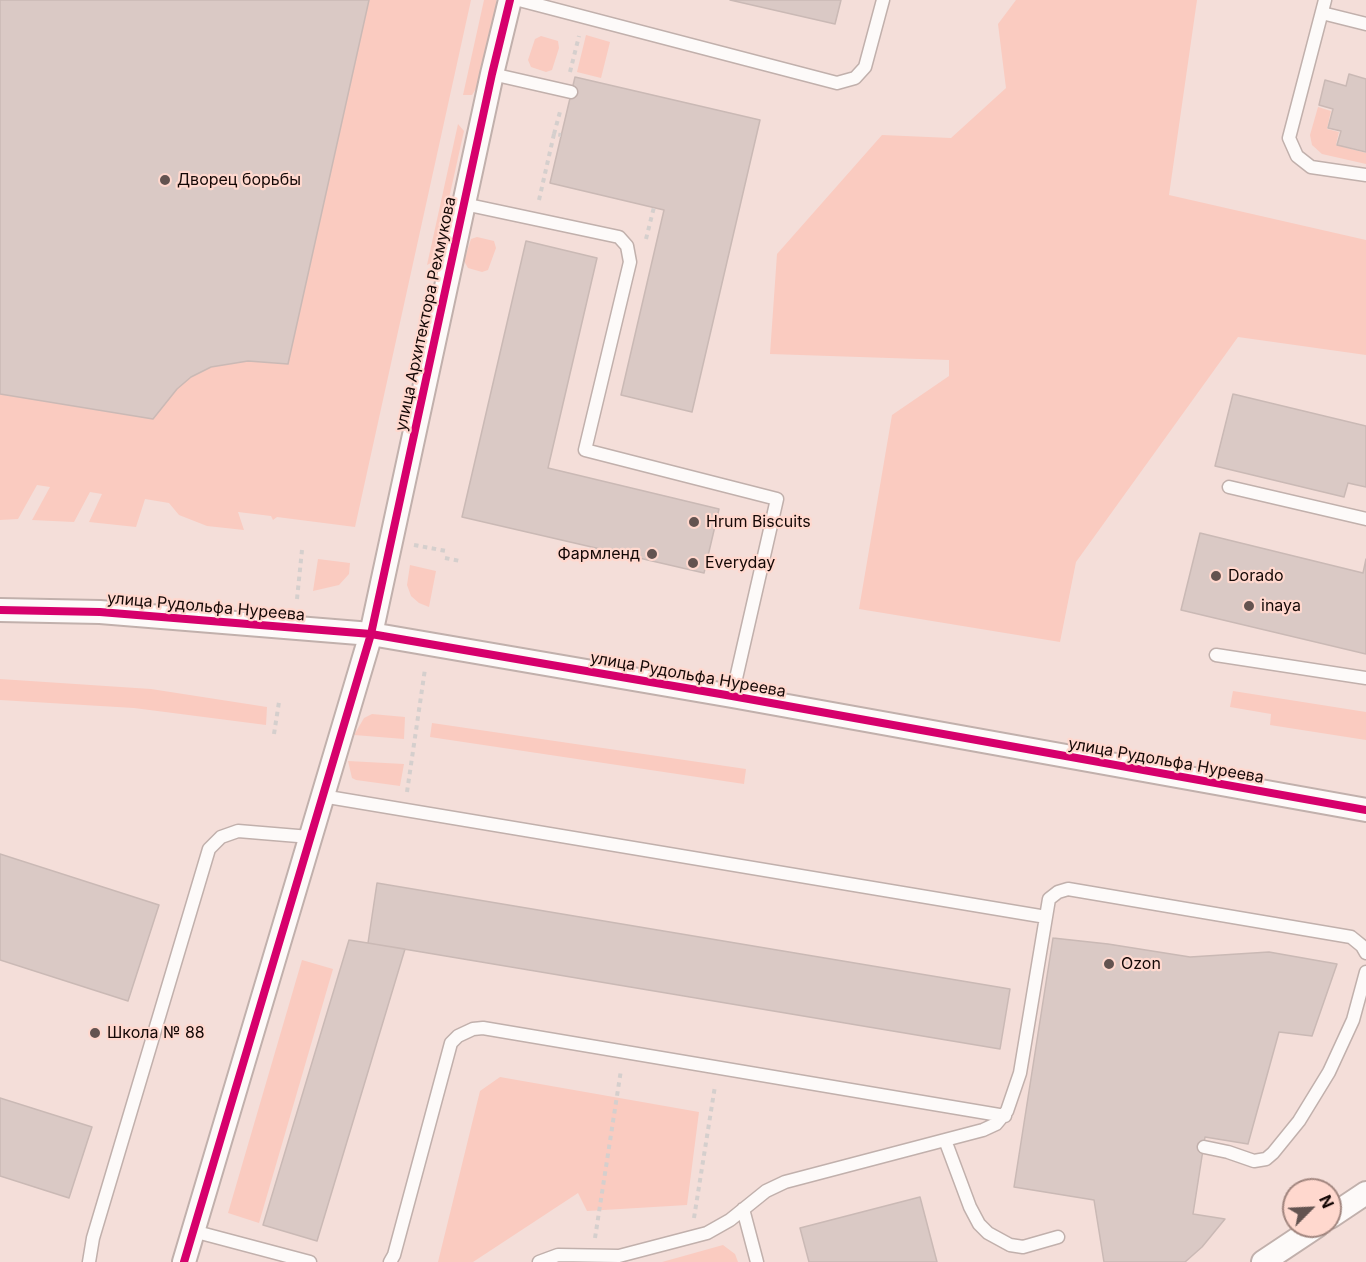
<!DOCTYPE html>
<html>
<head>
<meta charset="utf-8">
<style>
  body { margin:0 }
  #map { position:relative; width:1366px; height:1262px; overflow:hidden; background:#f4ded9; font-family:Inter,sans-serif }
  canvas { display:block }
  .north { position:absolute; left:1282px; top:1178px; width:60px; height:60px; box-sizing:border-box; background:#ffd8ce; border:2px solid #a1857e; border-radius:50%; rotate:66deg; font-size:16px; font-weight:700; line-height:24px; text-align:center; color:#150806 }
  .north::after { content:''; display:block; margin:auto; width:21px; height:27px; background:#635350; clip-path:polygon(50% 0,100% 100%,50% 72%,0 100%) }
</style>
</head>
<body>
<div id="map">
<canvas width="1366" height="1262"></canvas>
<div class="north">N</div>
</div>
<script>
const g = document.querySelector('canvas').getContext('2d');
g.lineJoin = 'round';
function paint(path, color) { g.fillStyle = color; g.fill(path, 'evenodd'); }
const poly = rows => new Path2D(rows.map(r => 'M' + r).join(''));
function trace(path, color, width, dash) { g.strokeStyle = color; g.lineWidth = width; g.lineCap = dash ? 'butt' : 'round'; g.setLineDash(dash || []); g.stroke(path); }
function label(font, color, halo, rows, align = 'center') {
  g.font = font + ' Inter,sans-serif'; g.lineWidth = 4.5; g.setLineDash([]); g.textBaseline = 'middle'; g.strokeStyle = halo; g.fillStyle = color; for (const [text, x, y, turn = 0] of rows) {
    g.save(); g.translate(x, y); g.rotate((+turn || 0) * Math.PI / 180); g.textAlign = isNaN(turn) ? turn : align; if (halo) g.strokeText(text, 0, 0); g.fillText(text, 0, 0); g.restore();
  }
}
paint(poly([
  [0,0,471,0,355,527,277,517,273,520,271,516,238,512,244,530,207,526,179,515,169,503,145,499,136,527,89,522,102,494,90,492,74,522,32,520,50,487,37,485,18,519,0,520],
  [484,0,496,0,497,3,477,87,472,95,463,95],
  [1016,0,1197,0,1169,195,1366,240,1366,355,1238,337,1076,562,1060,642,859,609,892,415,949,376,949,360,770,354,777,254,882,135,951,138,1006,88,998,24],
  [586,35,610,42,601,78,577,72],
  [541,36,558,41,559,48,552,70,546,72,531,67,528,60,535,39],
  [1318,107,1331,111,1327,129,1339,132,1336,145,1366,153,1366,164,1322,154,1312,145,1310,135],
  [458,124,464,131,435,261,427,265],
  [477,237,494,241,496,248,488,270,482,272,468,268,464,261,471,239],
  [318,559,350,563,349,574,339,585,313,591],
  [410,565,436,571,429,607,419,603,411,596,407,585],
  [0,679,151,689,267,707,266,725,134,708,0,700],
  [1233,691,1366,712,1366,740,1270,725,1271,714,1230,707],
  [372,714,405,717,404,739,354,735,364,718],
  [432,723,746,769,744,784,430,737],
  [348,761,404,764,400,786,356,780,352,778],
  [302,960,333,969,259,1223,228,1213],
  [500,1077,699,1112,687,1205,587,1211,578,1193,473,1262,438,1262,480,1091],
  [723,1245,735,1254,738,1262,662,1262]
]), '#facbc0');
const building = poly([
  [0,0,369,0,288,364,248,361,211,367,191,377,177,389,153,419,0,394,0,0],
  [730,0,841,0,835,24,730,0],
  [1349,74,1366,79,1366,152,1337,145,1341,131,1328,128,1333,109,1319,105,1325,80,1346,86,1349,74],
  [575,77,760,120,692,412,621,395,664,210,550,183,575,77],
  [526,241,597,258,548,468,719,509,704,573,462,517,526,241],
  [1233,394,1366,426,1366,487,1348,483,1344,497,1215,466,1233,394],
  [1200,533,1363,573,1366,559,1366,654,1181,610,1200,533],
  [0,854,159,905,128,1001,0,960,0,854],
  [377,883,1010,989,1000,1049,368,943,377,883],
  [1053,938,1108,944,1190,957,1269,952,1337,964,1312,1036,1279,1032,1248,1144,1205,1137,1193,1214,1225,1219,1202,1247,1185,1262,1104,1262,1094,1200,1014,1187,1053,938],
  [349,940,405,949,317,1241,263,1225,349,940],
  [0,1098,92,1127,69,1198,0,1176,0,1098],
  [920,1197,937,1262,809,1262,800,1228,920,1197]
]);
paint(building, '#dac9c5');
trace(building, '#cab9b5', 1.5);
const lane = poly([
  [519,0,837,83,855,78,865,67,883,0],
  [1325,0,1289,138,1297,156,1311,167,1366,175],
  [1322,13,1366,24],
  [492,74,571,92],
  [464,204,619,237,627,246,630,262,585,450,777,499,732,696],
  [1229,487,1366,519],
  [1216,655,1366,678],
  [322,796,1046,917,1020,1073,1007,1111,996,1124,983,1130,785,1182,766,1191,730,1220,707,1233,619,1256,558,1255,539,1262],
  [1046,917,1049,899,1058,892,1068,889,1351,937,1362,946,1366,953],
  [945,1140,970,1207,979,1224,988,1233,1010,1245,1023,1247,1058,1237],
  [1204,1147,1228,1152,1254,1161,1266,1159,1273,1153,1299,1121,1329,1072,1353,1020,1366,972],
  [743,1209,757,1262],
  [193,1231,310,1262],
  [89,1262,93,1238,209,849,221,837,238,831,310,837],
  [390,1262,394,1255,451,1043,458,1036,473,1029,483,1028,1005,1116]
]);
const street = poly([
  [0,610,100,612,371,634,732,696,1366,810],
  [1330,1217,1366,1193],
  [184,1262,371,634,492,74,510,0],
  [1263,1262,1317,1226]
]);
trace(lane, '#c1b0ac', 15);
trace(street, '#c1b0ac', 26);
trace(poly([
  [570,72,579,36],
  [554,134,561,108],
  [539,200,554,134,561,135],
  [646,239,654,207],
  [414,545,446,551],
  [445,558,460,561],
  [297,599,302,550],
  [274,734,279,702],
  [407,792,425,669],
  [694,1218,715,1086],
  [595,1238,621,1070]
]), '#d5cfcd', 4, [4.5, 4.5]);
trace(lane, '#fdfaf9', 12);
trace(street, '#fdfaf9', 22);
trace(poly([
  [0,610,100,612,371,634,732,696,1366,810],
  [184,1262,371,634,492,74,510,0]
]), '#d6006c', 8);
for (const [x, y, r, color] of [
  [165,180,6,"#635350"],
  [694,522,6,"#635350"],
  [652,554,6,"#635350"],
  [693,563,6,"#635350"],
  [1216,576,6,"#635350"],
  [1249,606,6,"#635350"],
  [1109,964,6,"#635350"],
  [95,1033,6,"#635350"]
]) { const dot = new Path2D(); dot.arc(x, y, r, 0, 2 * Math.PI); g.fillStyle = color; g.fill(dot); trace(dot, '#ffd8ce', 2); }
label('16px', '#150806', '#ffd8ce', [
  ["Дворец борьбы",177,180],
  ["Hrum Biscuits",706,522],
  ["Фармленд",640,554,"right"],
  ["Everyday",705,563],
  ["Dorado",1228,576],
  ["inaya",1261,606],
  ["Ozon",1121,964],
  ["Школа № 88",107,1033]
], 'left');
label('16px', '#150806', '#ffd8ce', [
  ["улица Архитектора Рехмукова",426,314,-78],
  ["улица Рудольфа Нуреева",206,607,5],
  ["улица Рудольфа Нуреева",688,675,10],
  ["улица Рудольфа Нуреева",1166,761,10]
]);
</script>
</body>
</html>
